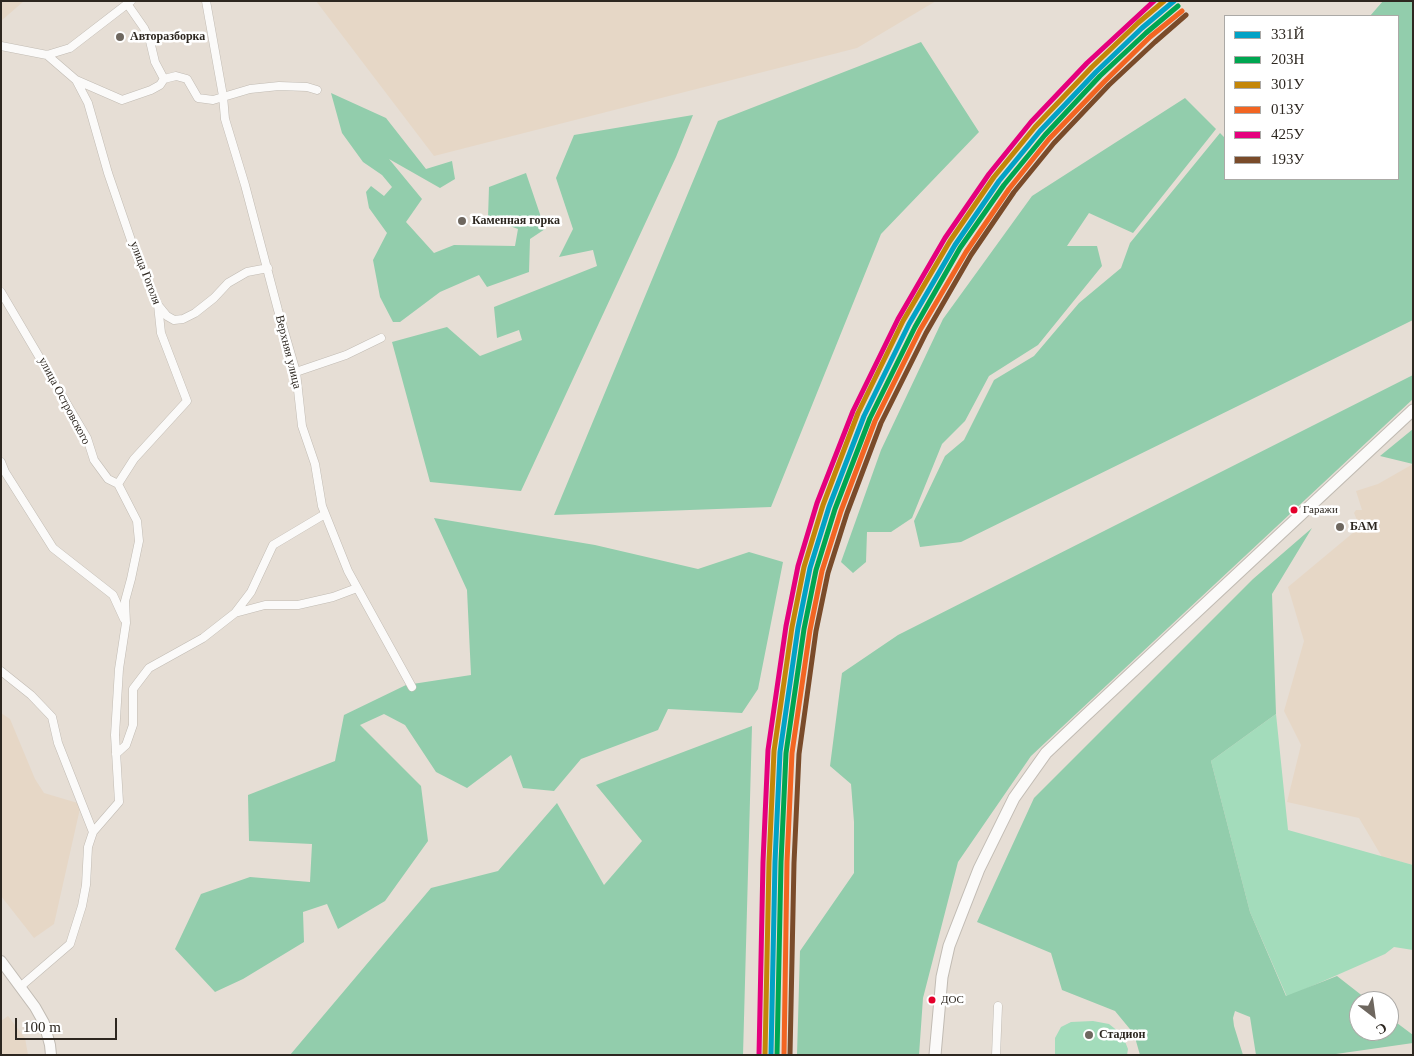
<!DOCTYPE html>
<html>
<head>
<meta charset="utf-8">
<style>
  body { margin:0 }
  #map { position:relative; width:1414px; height:1056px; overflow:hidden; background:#e6ded5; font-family:Georgia,serif }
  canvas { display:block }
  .frame { position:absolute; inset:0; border:2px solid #2d2720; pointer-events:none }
  .legend { position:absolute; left:1224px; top:15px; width:175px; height:165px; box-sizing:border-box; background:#fff; border:1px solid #aba9a6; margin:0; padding:6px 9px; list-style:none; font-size:15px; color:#2d2720 }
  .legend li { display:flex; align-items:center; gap:10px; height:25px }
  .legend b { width:25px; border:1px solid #aba9a6 }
  .north { position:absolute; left:1349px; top:991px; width:50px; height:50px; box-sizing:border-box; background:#fff; border:1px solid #aba9a6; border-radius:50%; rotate:150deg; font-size:14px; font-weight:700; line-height:20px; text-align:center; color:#2d2720 }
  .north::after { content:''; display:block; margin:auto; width:18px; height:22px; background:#6e675f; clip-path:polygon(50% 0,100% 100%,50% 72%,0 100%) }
  .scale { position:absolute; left:15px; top:1018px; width:102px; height:22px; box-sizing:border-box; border:2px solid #2d2720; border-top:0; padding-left:6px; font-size:15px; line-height:18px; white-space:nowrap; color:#2d2720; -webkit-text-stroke:4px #fff; paint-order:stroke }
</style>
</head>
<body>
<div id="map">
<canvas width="1414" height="1056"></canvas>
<div class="frame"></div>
<ul class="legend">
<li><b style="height:6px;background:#02a2c5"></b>331Й</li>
<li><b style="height:6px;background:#00a651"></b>203Н</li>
<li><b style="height:6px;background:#c48608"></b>301У</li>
<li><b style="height:6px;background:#f26522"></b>013У</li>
<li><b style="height:6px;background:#e5007d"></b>425У</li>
<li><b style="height:6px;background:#7a4b2a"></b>193У</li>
</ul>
<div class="north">С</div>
<div class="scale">100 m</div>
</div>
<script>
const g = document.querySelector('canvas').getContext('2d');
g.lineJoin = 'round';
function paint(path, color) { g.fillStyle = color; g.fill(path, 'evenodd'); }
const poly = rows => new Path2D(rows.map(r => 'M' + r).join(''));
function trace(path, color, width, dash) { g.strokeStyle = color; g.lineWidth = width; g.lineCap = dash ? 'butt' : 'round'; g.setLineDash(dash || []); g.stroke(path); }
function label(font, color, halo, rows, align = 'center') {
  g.font = font + ' Georgia,serif'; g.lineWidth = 5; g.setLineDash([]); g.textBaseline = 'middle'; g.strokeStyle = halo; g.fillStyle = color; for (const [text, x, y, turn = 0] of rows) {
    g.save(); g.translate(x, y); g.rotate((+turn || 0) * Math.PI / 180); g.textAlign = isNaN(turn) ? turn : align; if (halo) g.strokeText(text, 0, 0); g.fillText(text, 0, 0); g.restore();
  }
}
paint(poly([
  [1,1,24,1,1,21],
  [316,1,936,1,857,48,434,156],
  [1413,464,1413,865,1382,857,1359,818,1287,802,1301,745,1284,711,1304,641,1288,587,1360,527,1354,513,1356,510,1362,510,1356,491,1378,484],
  [1,713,10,719,35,779,44,793,81,804,54,924,34,938,1,896],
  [8,1016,25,1038,28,1055,1,1055,1,1021]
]), '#e6d7c6');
paint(poly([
  [1276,714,1288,830,1413,865,1413,950,1394,947,1385,954,1287,997,1250,912,1211,761],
  [1093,1021,1109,1024,1119,1032,1124,1039,1128,1049,1127,1055,1055,1055,1055,1038,1061,1027,1071,1022]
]), '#a3dcbb');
paint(poly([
  [1383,1,1413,1,1413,320,961,542,920,547,914,521,945,456,964,440,994,380,1034,356,1079,303,1121,268,1130,243,1220,133,1225,138,1225,179,1398,179,1398,16,1370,16],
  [921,42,979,132,881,234,771,507,554,515,718,121],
  [331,93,386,118,426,169,452,161,455,179,440,188,389,159,422,199,406,222,434,253,454,245,515,246,518,229,488,218,489,187,526,173,545,229,530,239,529,272,487,287,479,275,440,292,400,322,393,322,380,297,373,260,387,233,369,208,366,192,371,186,384,196,392,187,382,175,363,162,342,133],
  [1185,98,1216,129,1133,233,1089,213,1067,246,1097,246,1102,266,1038,345,989,376,965,421,942,444,912,518,891,532,867,532,866,562,853,573,841,562,881,450,943,319,1032,196],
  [693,115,676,157,521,491,430,482,392,342,447,327,480,356,522,340,519,330,497,338,494,307,597,266,593,250,559,257,573,229,556,178,574,135],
  [1413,375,1413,399,1031,756,958,862,923,998,919,1055,797,1055,800,951,854,873,854,822,851,784,830,766,842,673,898,635],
  [1413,429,1413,464,1380,456],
  [434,518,595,545,698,569,749,552,783,562,758,689,742,713,668,709,658,730,581,759,554,791,523,788,511,755,467,788,436,772,405,725,384,714,360,725,421,786,428,841,385,901,338,929,327,904,303,912,304,942,243,979,215,992,175,949,201,894,250,877,310,882,312,844,249,841,248,795,335,761,344,715,406,685,471,675,467,590],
  [1312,528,1272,594,1276,714,1211,761,1250,912,1286,996,1337,976,1369,1001,1359,1001,1359,1031,1389,1031,1389,1017,1413,1035,1413,1043,1329,1055,1256,1055,1250,1017,1235,1011,1233,1018,1234,1026,1243,1055,1140,1055,1134,1034,1115,1011,1062,990,1051,953,977,922,1034,798,1253,579],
  [752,726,743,1055,290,1055,431,888,498,871,557,803,604,885,642,841,596,785]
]), '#92cdac');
const street = poly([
  [206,1,223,96,225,119,245,185,278,310,296,372,302,426,315,464,322,506,348,571,412,687],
  [128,5,144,28,150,41,155,62,164,79],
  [1,46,47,55,70,48,131,1],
  [47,55,76,80,88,103,108,173,132,243,140,264,158,305,161,333,187,401,134,459,118,484],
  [76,80,122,100,151,90,160,85,164,79,176,76,187,79,198,98,213,100,250,89,279,86,307,87,317,90],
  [1,292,87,438,94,460,108,479,118,484,137,521,139,541,131,579,125,601,126,623,119,669,115,735,119,802,93,832,88,847,86,885,82,906,70,944,20,987],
  [158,305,167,316,174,320,183,319,195,313,214,298,228,283,247,272,268,268],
  [296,372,346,355,381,338],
  [1,462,5,472,53,548,113,595,124,619],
  [235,613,251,592,273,545,325,514],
  [1,671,31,695,52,717,58,743,93,832],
  [116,754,126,745,133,725,133,689,149,668,203,638,235,613,265,605,298,605,333,597,357,588],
  [996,1055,998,1006]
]);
const secondary = poly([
  [1,961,35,1007,44,1023,50,1045,51,1055]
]);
const primary = poly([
  [935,1055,942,977,949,946,979,869,1014,798,1046,753,1084,717,1413,410]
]);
trace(street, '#c1bbb3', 9);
trace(secondary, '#c1bbb3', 12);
trace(primary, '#c1bbb3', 13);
trace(street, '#fbfaf9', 8);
trace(secondary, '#fbfaf9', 10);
trace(primary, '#fbfaf9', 11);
trace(poly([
  [771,1055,775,862,780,752,798,628,810,568,829,507,864,416,909,324,955,245,999,181,1040,131,1096,72,1142,28,1174,1]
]), '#02a2c5', 5);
trace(poly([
  [777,1055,781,862,786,753,804,629,816,570,835,509,870,418,915,327,960,248,1004,185,1045,135,1100,76,1146,33,1178,6]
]), '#00a651', 5);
trace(poly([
  [765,1055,769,862,774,751,792,627,804,567,823,505,858,413,903,321,950,241,994,177,1035,127,1092,67,1138,23,1164,1]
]), '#c48608', 5);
trace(poly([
  [784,1055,787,862,792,753,810,630,822,571,841,511,875,421,920,330,966,252,1009,189,1049,139,1105,81,1150,37,1182,11]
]), '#f26522', 5);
trace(poly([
  [759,1055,763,862,768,750,786,626,798,566,817,503,853,411,898,319,945,238,989,174,1031,122,1087,63,1154,1]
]), '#e5007d', 5);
trace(poly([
  [790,1055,794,863,799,754,816,631,828,573,847,513,881,423,926,333,971,255,1014,192,1054,143,1109,85,1155,42,1186,15]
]), '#7a4b2a', 5);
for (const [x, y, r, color] of [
  [120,37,5,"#6e675f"],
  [462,221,5,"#6e675f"],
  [1294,510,4.5,"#e4002b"],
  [1340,527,5,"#6e675f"],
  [932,1000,4.5,"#e4002b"],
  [1089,1035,5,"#6e675f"]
]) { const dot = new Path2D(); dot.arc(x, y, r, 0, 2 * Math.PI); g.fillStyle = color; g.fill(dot); trace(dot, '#fff', 2); }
label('11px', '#2d2720', '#fff', [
  ["Гаражи",1303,510],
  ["ДОС",941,1000]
], 'left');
label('bold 12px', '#2d2720', '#fff', [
  ["Авторазборка",130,37],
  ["Каменная горка",472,221],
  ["БАМ",1350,527],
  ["Стадион",1099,1035]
], 'left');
label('12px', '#2d2720', '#fff', [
  ["улица Гоголя",145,273,69],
  ["Верхняя улица",288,352,76],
  ["улица Островского",64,401,62]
]);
</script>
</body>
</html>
